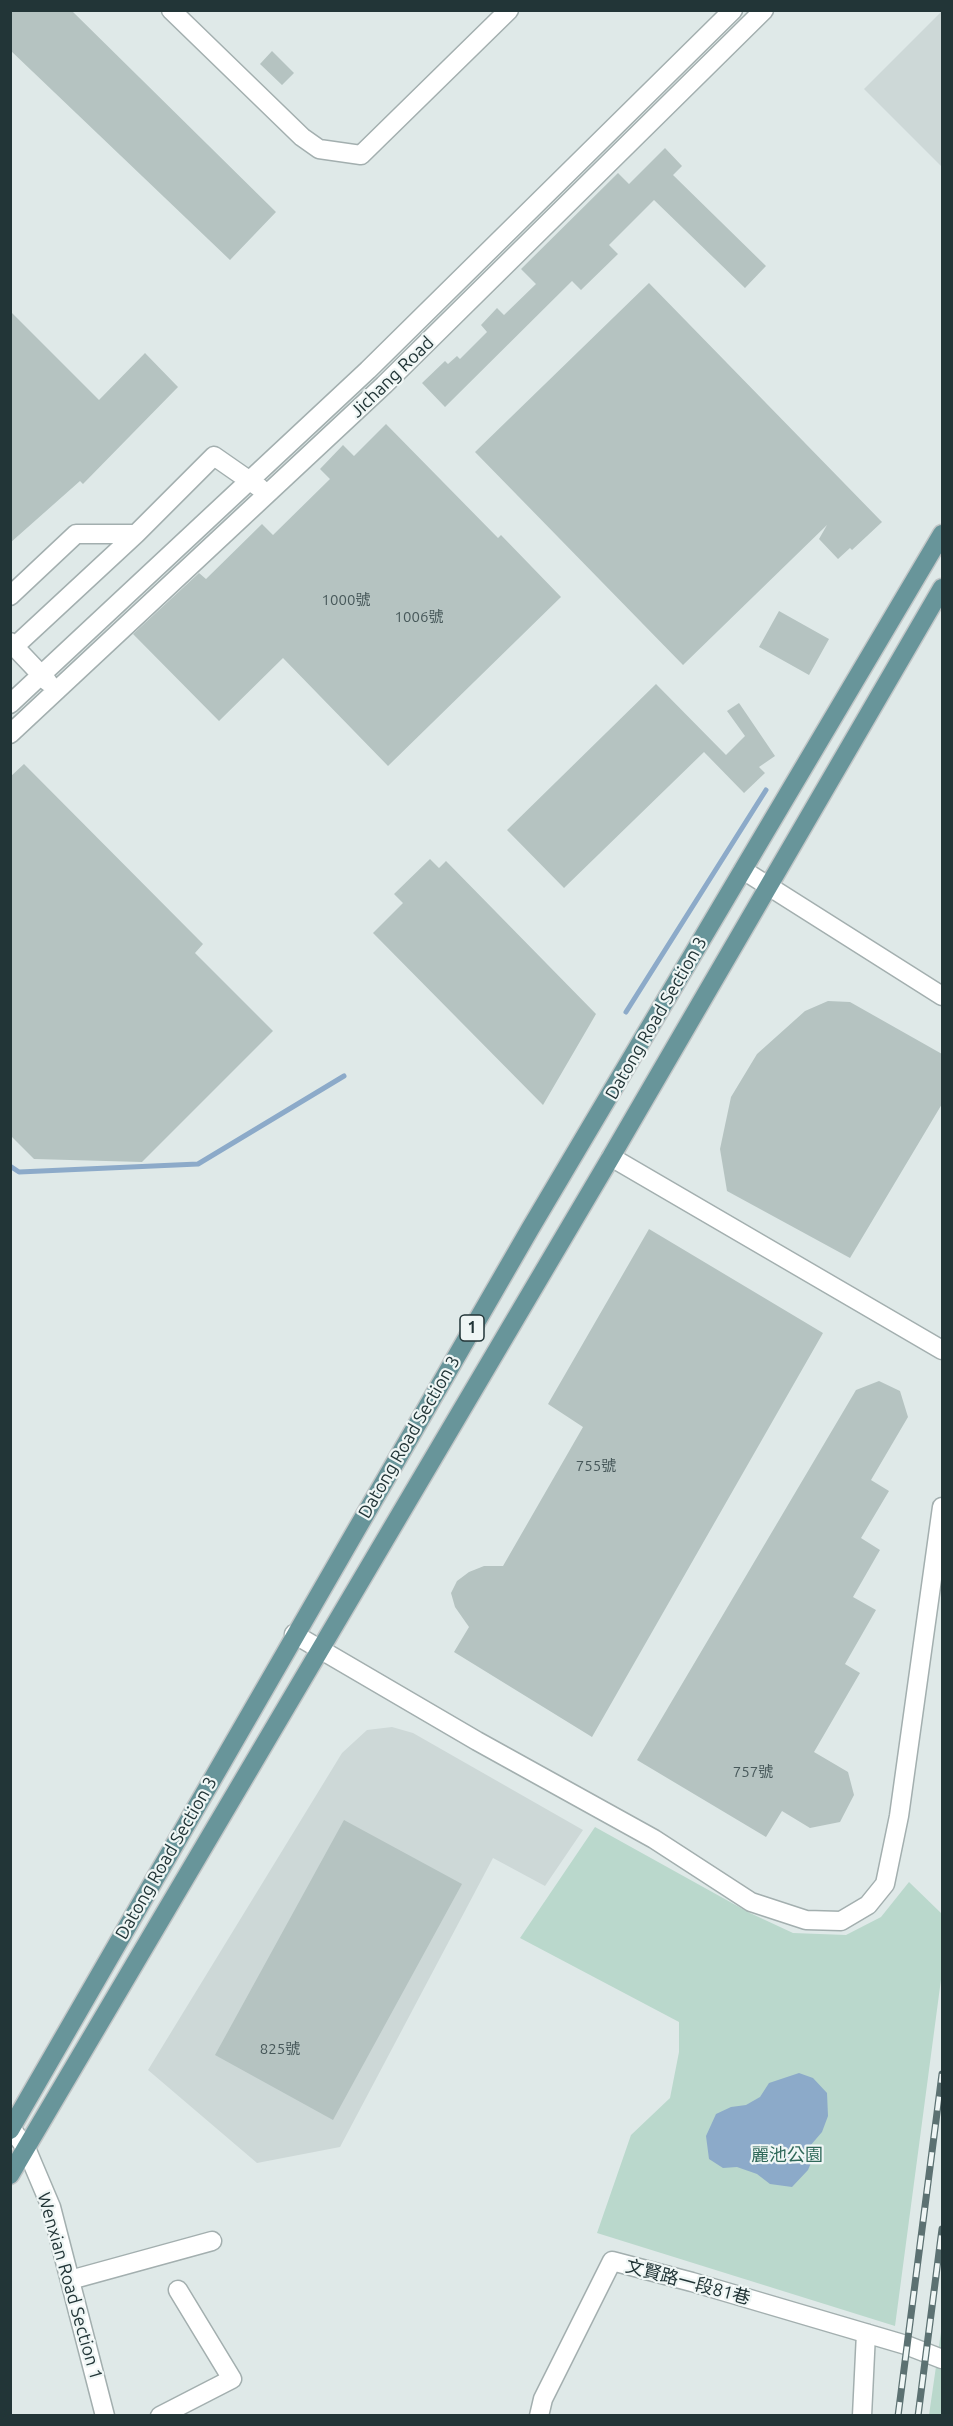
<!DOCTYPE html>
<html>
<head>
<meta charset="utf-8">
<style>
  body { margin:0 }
  #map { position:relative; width:953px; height:2426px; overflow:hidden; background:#dfe9e8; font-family:Ubuntu,sans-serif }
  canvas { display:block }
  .frame { position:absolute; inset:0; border:12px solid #223537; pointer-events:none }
</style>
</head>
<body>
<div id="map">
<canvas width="953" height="2426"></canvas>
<div class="frame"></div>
</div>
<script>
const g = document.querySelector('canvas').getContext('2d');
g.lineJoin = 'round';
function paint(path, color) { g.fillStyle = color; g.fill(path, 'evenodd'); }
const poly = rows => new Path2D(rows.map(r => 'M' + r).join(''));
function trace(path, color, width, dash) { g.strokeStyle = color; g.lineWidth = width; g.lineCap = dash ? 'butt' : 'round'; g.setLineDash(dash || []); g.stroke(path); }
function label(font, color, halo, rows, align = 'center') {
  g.font = font + ' Ubuntu,"Noto Sans TC",sans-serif'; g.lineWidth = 4.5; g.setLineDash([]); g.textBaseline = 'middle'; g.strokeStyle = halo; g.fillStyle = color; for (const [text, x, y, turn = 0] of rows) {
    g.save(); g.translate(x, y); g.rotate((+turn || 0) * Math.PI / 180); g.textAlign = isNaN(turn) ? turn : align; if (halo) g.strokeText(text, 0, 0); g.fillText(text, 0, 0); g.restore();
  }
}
paint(poly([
  [942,11,942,167,864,89],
  [392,1727,413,1733,583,1830,545,1886,493,1858,340,2147,257,2163,148,2070,342,1753,367,1730]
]), '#cdd8d7');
paint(poly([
  [595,1827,750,1913,793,1933,846,1935,881,1917,909,1882,942,1914,942,1972,895,2326,597,2233,631,2135,670,2098,679,2052,679,2022,520,1938],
  [942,2325,942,2415,929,2415]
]), '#bad8cc');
paint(poly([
  [799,2073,813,2078,827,2093,828,2116,822,2132,810,2146,813,2158,808,2170,792,2187,770,2184,757,2174,737,2167,723,2168,709,2159,706,2136,716,2114,731,2107,746,2105,760,2097,769,2083]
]), '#8caac9');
trace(poly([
  [626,1012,766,790],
  [10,1166,19,1172,198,1164,344,1076]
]), '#8caac9', 5);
paint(poly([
  [10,10,71,10,276,212,230,260,10,50],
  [272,51,294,73,282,85,260,64],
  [665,148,682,166,673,175,766,266,745,288,654,200,609,245,618,254,581,290,572,281,445,407,422,383,445,361,448,364,457,356,460,359,487,332,481,325,497,308,504,315,536,284,521,269,618,173,629,184],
  [649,283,882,522,852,550,850,548,838,559,819,539,827,525,683,665,475,452],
  [10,311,99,400,145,353,178,387,83,484,80,481,10,543],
  [386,424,498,538,501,535,561,597,388,766,283,658,219,721,133,634,199,573,206,579,262,524,273,535,330,479,320,469,343,445,354,456],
  [779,611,829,639,809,675,759,647],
  [656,684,726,755,745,736,727,711,739,703,775,756,759,767,765,773,744,793,704,752,564,888,507,830],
  [24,764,203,944,195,953,273,1031,142,1162,34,1159,10,1135,10,777],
  [430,859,439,868,446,861,596,1014,543,1105,373,933,403,903,394,894],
  [828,1001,850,1002,942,1054,942,1104,850,1258,727,1191,720,1149,731,1097,757,1054,805,1011],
  [649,1229,823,1333,592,1737,454,1652,469,1627,455,1607,451,1593,457,1581,469,1572,484,1566,503,1566,583,1427,548,1404],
  [879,1381,900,1391,908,1417,871,1480,889,1491,861,1538,880,1550,853,1597,876,1610,845,1664,860,1673,814,1752,848,1772,854,1795,840,1822,810,1828,782,1811,766,1837,637,1760,856,1390],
  [344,1820,462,1884,333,2120,215,2055]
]), '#b5c3c1');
const minor = poly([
  [171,10,302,137,319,149,361,155,509,10],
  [10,596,76,534,136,534,214,456,260,488],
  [10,642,48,682],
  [13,648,136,534],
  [10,704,368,370,733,10],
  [10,734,384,385,764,10],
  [743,870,942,996],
  [611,1157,942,1350],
  [294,1634,477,1741,654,1839,751,1902,806,1920,841,1921,868,1905,885,1884,899,1816,942,1507],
  [10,2127,26,2148,51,2207,105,2416],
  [70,2280,212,2241],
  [160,2416,232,2379,178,2290],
  [539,2416,543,2399,612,2261,692,2282,906,2345,942,2359],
  [862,2416,866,2333]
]);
const major = poly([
  [10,2130,530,1229,942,534],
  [10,2175,611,1157,942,588]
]);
trace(minor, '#a3afaf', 21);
trace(major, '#c1c6c7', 21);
trace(minor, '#fff', 18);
trace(major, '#68959a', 18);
const rail = poly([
  [898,2416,942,2074],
  [918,2416,942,2229]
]);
trace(rail, '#5c7172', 7);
trace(rail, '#eff6f5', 4.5, [14]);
label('15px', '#47585a', null, [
  ["1000號",346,600],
  ["1006號",419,617],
  ["755號",596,1466],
  ["757號",753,1772],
  ["825號",280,2049]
]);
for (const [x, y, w] of [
  [472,1328,24]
]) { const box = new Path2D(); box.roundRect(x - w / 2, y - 13, w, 26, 4.5); g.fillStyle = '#eff6f5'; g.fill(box); trace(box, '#223537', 1.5); }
label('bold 16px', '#223537', null, [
  ["1",472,1328]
]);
label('18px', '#223537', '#eff6f5', [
  ["Jichang Road",392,377,-44],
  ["Datong Road Section 3",656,1018,-60],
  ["Datong Road Section 3",409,1437,-60],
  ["Datong Road Section 3",166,1858,-60],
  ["文賢路一段81巷",688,2282,15],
  ["Wenxian Road Section 1",70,2286,74]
]);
label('18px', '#30695a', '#eff6f5', [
  ["麗池公園",787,2155]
]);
</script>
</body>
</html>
